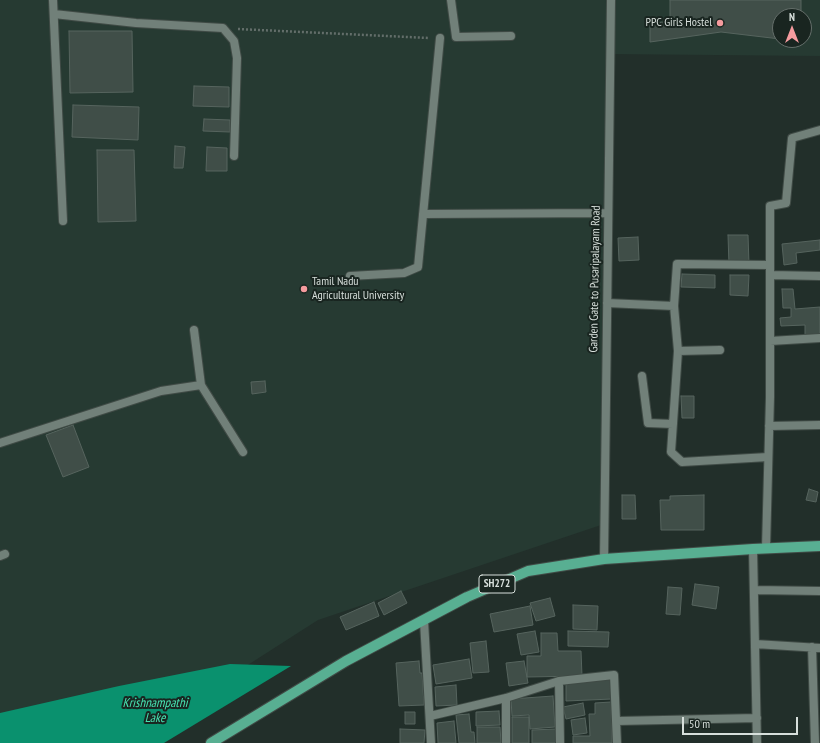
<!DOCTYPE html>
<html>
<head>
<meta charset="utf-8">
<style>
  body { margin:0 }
  #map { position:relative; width:820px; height:743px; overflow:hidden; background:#222f2a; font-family:"PT Sans Narrow",sans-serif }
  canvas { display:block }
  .north { position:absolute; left:772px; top:8px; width:40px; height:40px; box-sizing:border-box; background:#192520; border:1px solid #656f6b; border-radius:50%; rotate:0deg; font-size:11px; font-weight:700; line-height:16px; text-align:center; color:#d7dfdb }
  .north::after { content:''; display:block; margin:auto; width:14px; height:18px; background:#f59b9e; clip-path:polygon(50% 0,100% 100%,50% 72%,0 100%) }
  .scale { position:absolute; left:682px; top:717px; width:116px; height:18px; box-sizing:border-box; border:2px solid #d7dfdb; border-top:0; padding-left:5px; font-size:12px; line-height:14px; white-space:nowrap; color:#d7dfdb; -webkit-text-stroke:3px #192520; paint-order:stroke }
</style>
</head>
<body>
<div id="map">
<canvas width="820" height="743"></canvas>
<div class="north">N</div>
<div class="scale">50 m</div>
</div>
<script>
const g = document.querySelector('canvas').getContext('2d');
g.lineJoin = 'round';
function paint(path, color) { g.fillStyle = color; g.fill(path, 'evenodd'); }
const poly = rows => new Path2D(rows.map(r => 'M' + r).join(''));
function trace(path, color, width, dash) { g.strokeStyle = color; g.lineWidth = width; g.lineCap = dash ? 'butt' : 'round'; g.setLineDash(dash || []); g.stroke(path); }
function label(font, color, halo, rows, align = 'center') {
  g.font = font + ' "PT Sans Narrow",sans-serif'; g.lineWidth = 4; g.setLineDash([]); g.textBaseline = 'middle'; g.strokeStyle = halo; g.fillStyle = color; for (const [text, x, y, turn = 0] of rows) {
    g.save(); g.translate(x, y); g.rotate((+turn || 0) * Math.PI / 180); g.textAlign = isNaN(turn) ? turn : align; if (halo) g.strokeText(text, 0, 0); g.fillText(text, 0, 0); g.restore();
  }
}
paint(poly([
  [0,0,820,0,820,56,607,54,607,523,318,620,126,743,0,743],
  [780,16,804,16,804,40,780,40]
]), '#263a32');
paint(poly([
  [230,664,291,666,164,743,0,743,0,713,119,686]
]), '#0a916e');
const building = poly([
  [670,0,801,0,801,16,780,16,780,39,721,32,650,42,650,24,670,21,670,0],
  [69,31,132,31,133,92,70,93,69,31],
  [194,86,229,87,229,107,193,106,194,86],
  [73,105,139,107,138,140,72,137,73,105],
  [204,119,230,120,230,132,203,131,204,119],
  [175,146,185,147,183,168,174,168,175,146],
  [207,147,227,148,227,171,206,171,207,147],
  [97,150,134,150,136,221,98,222,97,150],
  [728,235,748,235,749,264,729,265,728,235],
  [638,237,639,260,619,261,618,238,638,237],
  [820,240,820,250,796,253,797,263,784,265,782,244,820,240],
  [682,274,715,275,715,288,681,287,682,274],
  [730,275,749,275,748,296,730,295,730,275],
  [782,289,793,289,795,309,820,307,820,334,805,335,805,325,781,326,780,318,791,317,791,308,783,308,782,289],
  [265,381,266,392,252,394,251,382,265,381],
  [681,396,694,396,694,418,682,418,681,396],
  [73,425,89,467,63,477,46,435,73,425],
  [809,489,818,492,816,502,806,500,809,489],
  [622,495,635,495,636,519,622,519,622,495],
  [704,495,704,530,661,530,660,500,670,500,670,496,704,495],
  [695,584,719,587,716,609,692,605,695,584],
  [668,587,682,588,680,615,666,614,668,587],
  [401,591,407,603,384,615,378,603,401,591],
  [550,598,555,616,536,621,530,603,550,598],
  [374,602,379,616,346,630,340,617,374,602],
  [573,605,598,606,597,630,573,629,573,605],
  [530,606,533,625,494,632,490,614,530,606],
  [535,631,539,652,521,655,517,634,535,631],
  [568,631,609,632,608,647,568,646,568,631],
  [541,633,557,633,558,651,581,651,582,676,527,677,527,656,541,656,541,633],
  [486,641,489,672,473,673,470,643,486,641],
  [469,659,472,678,436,684,433,665,469,659],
  [419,661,420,673,422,673,424,705,399,706,396,663,419,661],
  [524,661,528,683,509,686,506,663,524,661],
  [611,679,612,699,566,701,566,681,611,679],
  [456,685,457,705,436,706,435,687,456,685],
  [553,696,555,727,530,729,529,715,512,716,511,699,553,696],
  [611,702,612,743,573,743,573,736,590,736,589,714,595,714,595,703,611,702],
  [583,703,585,715,566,719,563,707,583,703],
  [499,711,500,725,476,726,476,712,499,711],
  [405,712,415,712,415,724,405,724,405,712],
  [469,714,471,732,474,732,475,743,459,743,456,715,469,714],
  [512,717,529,717,529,743,512,743,512,717],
  [585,718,587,733,573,735,571,720,585,718],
  [454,721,456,743,438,743,437,723,454,721],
  [477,727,500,727,501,743,477,743,477,727],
  [400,729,425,730,424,743,400,743,400,729],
  [556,729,557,743,532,743,532,730,556,729]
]);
paint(building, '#404e48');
trace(building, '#56645e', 1);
const street = poly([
  [53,0,63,221],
  [451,0,456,37,511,36],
  [54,14,136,23,223,28,234,41,237,58,234,156],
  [423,214,608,213],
  [770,275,820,276],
  [350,276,404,273,418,267,440,38],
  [607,303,674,306,677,264,770,265],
  [674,306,678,351,671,452,682,462,768,457],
  [194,330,201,385,243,452],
  [770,341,820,338],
  [678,351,720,350],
  [642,376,648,423,673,424],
  [769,426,820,425],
  [0,443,161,391,201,385],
  [766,548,770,397,770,206,786,203,792,138,820,130],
  [753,549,757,743],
  [0,556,5,554],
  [604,559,611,0],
  [754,590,820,591],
  [424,621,431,743],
  [755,644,820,648],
  [812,647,815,743],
  [559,681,560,743],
  [430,716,506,698,559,681,614,675,617,743],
  [617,721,757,718],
  [506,743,506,698]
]);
const primary = poly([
  [211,743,346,661,467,597,528,571,604,559,753,549,820,546]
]);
trace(street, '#404b46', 10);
trace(primary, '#404b46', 12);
trace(poly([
  [238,29,429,38]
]), '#636e6a', 2.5, [2, 2]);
trace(street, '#718079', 8);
trace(primary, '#58af92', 10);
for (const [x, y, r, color] of [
  [720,23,4,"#f59b9e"],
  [304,289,4,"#f59b9e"]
]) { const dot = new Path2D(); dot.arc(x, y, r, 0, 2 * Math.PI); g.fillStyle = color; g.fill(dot); trace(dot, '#192520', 1.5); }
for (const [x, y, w] of [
  [497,584,36]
]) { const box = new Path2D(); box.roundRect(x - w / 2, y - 9, w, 18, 3); g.fillStyle = '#192520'; g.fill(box); trace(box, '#d7dfdb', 1); }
label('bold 11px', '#d7dfdb', null, [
  ["SH272",497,584]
]);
label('12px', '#d7dfdb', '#192520', [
  ["PPC Girls Hostel",712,23],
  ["Tamil Nadu",312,282,"left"],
  ["Agricultural University",312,296,"left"]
], 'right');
label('12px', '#d7dfdb', '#192520', [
  ["Garden Gate to Pusaripalayam Road",595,279,-89]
]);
label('italic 13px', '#47e2b1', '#192520', [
  ["Krishnampathi",155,703],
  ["Lake",155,718]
]);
</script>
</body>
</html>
